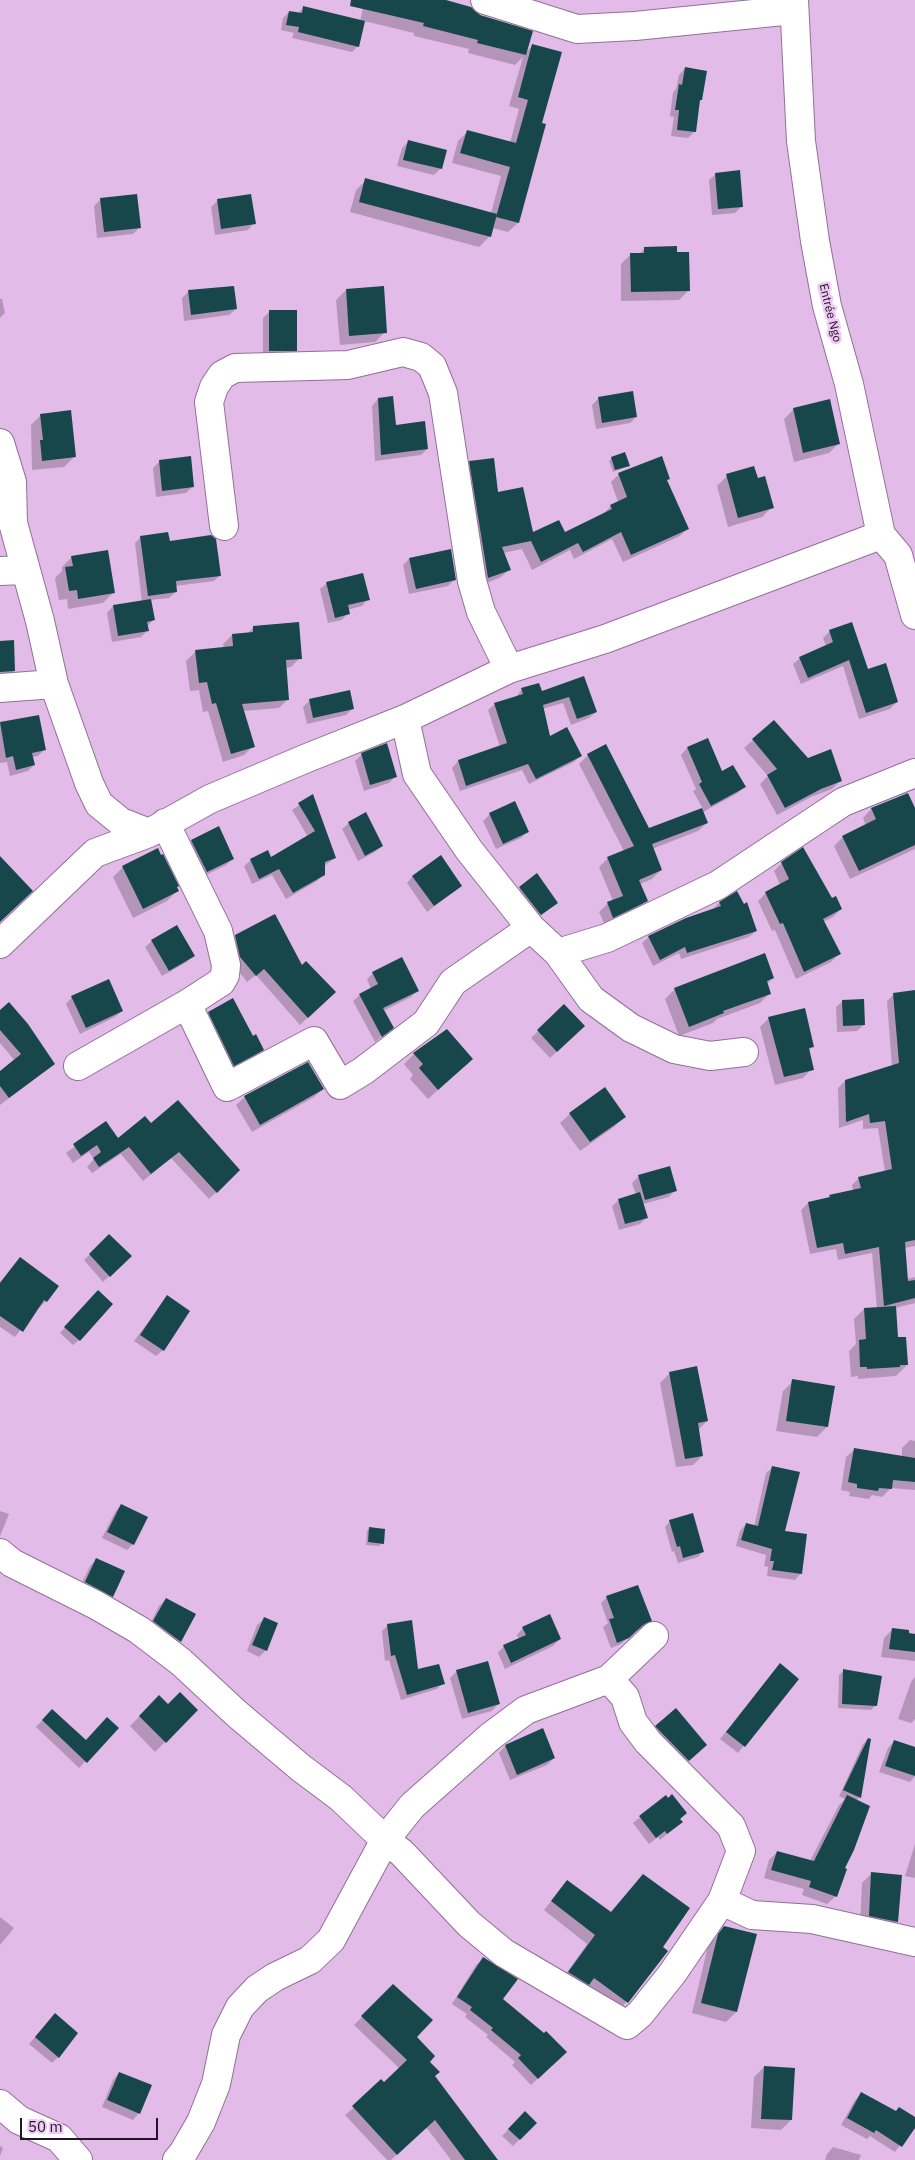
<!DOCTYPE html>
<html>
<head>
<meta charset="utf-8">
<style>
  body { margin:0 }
  #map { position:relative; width:915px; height:2160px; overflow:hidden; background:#e2bbe8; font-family:"IBM Plex Sans",sans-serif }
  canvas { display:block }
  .scale { position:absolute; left:20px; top:2118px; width:138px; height:22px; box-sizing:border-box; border:2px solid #231525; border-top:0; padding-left:6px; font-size:15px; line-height:18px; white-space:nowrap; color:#231525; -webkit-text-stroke:4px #efc8f5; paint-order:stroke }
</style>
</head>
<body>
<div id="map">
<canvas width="915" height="2160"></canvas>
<div class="scale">50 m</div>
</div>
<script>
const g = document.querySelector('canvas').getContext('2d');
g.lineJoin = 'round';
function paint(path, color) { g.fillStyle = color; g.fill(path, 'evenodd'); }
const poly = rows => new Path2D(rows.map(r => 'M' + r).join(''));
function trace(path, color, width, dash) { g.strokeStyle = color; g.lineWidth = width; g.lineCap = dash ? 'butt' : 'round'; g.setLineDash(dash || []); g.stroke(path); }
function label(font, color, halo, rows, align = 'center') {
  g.font = font + ' "IBM Plex Sans",sans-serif'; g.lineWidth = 5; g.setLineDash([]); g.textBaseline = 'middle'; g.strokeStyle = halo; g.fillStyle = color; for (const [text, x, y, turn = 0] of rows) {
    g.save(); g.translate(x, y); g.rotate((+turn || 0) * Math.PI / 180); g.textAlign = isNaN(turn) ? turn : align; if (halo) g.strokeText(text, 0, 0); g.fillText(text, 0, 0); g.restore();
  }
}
paint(poly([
  [365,0,441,0,526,52,533,45,541,124,518,223,508,232,492,228,489,237,479,247,350,212,356,190,366,180,491,213,501,176,452,163,458,141,467,132,510,143,519,109,509,106,523,57,515,65,468,53,469,49,414,36,414,33,364,21,358,46,352,52,292,38,294,33,281,30,283,18,289,12,298,13,304,8,360,21],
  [685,68,701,100,699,102,695,131,688,138,671,136,674,117,670,116,673,92,676,89,679,75],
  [408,142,445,150,440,169,434,175,397,166,402,148],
  [716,174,742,206,735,213,712,215,709,180],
  [100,200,140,227,133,234,97,238,94,206],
  [218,200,254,223,248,230,215,235,211,207],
  [645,248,689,290,679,300,621,301,621,264,631,254,639,254],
  [346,290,385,332,375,342,340,345,336,300],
  [188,292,236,309,229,315,184,321,182,298],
  [0,299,2,299,5,313,0,318],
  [270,311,296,350,289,357,263,357,263,318],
  [599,398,636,417,630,423,596,429,592,405],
  [378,399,395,426,427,449,421,455,375,461,372,406],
  [794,409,839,443,829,453,794,462,784,419],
  [41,415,74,457,64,467,32,470,31,425],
  [612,458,628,466,613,472,609,461],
  [159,462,193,486,186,493,156,497,153,468],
  [470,462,532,534,564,534,603,514,611,506,618,502,611,482,619,474,669,479,666,481,688,528,680,536,623,562,612,539,574,559,570,550,532,570,522,549,503,553,510,569,501,577,480,586,462,470],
  [727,476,772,507,762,517,728,527,717,486],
  [141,537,169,542,220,575,214,581,175,586,176,592,169,598,150,600,153,620,147,627,147,631,141,637,112,642,107,613,113,606,142,602,135,543],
  [72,557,113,593,103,603,68,609,67,599,59,600,55,578,62,571,62,567],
  [409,559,455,579,448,586,409,594,403,565],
  [327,583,368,599,362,606,347,610,348,613,342,620,328,623,320,589],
  [254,627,300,658,291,667,285,668,288,699,279,708,243,711,253,746,244,755,223,762,208,711,203,712,199,690,190,691,186,661,195,652,224,648,223,644,232,635,247,634],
  [830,631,897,702,890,709,859,719,843,666,801,684,793,664,800,658,826,646,823,638],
  [0,642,14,671,8,677,0,677],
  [583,677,596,712,589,718,571,725,563,703,542,709,549,738,580,756,574,762,529,784,522,770,460,791,452,768,458,761,500,747,488,710,495,704,516,697,522,689,541,692],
  [310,700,353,708,346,715,307,724,303,707],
  [38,716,44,750,38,756,32,757,34,765,28,771,10,776,7,762,0,763,0,724],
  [774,722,808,759,840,781,832,789,811,797,777,815,760,784,768,776,744,748],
  [707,740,722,773,744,787,738,793,703,812,707,823,698,831,652,849,661,870,652,879,640,884,646,901,637,910,605,925,599,912,608,903,613,901,599,867,608,858,624,851,579,764,588,755,648,829,703,809,693,791,696,789,681,755,687,748],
  [386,745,396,776,389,783,364,791,355,761,361,755],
  [908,794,915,811,915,849,850,879,834,846,843,837,866,826,863,818,871,809],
  [312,796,335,858,324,866,324,874,317,881,286,899,272,875,252,884,244,866,251,860,271,859,308,837,292,810],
  [490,814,527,832,521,838,496,849,483,821],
  [349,823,382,846,375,852,358,861,342,829],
  [218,828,233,858,226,865,200,878,185,847,191,841],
  [157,850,177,891,167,901,133,918,113,877,123,867],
  [782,863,831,900,841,909,833,917,823,922,839,954,831,962,796,979,775,930,772,931,758,901,766,893,780,885,774,871],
  [537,875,556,903,534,921,513,895],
  [413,876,461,886,427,912,407,883],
  [736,893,756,931,749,937,681,959,679,953,653,966,642,943,649,937,713,909,719,903],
  [236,936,302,967,334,992,300,1025,256,975,247,982,237,969,228,944],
  [152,941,193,955,187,962,162,976,145,947],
  [373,973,417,991,411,997,383,1011,392,1028,375,1042,353,1001,360,995,371,989,367,979],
  [773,978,766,985,770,993,760,1003,717,1019,713,1023,679,1036,665,999,675,989],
  [915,992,915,1246,904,1248,907,1279,915,1277,915,1303,895,1308,897,1338,905,1338,906,1366,896,1376,858,1379,858,1376,851,1377,849,1351,856,1344,854,1319,864,1309,877,1308,872,1253,838,1260,836,1249,810,1254,801,1210,808,1203,853,1191,852,1185,859,1178,885,1172,878,1128,863,1129,863,1120,839,1128,838,1088,845,1081,892,1067,887,1001,894,994],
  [72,997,122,1011,115,1017,80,1034,66,1004],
  [843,1001,864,1025,857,1031,837,1032,836,1007],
  [564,1006,583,1026,550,1058,531,1038],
  [0,1012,54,1064,0,1105,0,1072,15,1061,0,1043],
  [209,1013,253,1037,263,1049,257,1055,228,1070,203,1019],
  [769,1018,813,1046,808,1051,812,1069,803,1078,775,1085,760,1027],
  [446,1030,472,1059,428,1099,410,1079,413,1075,404,1064,414,1054],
  [323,1089,314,1097,252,1132,236,1105,245,1097],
  [570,1114,624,1117,614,1127,580,1151,560,1123],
  [106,1123,118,1140,151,1125,239,1170,209,1199,171,1158,143,1181,121,1154,92,1173,87,1167,94,1159,89,1152,73,1163,66,1153],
  [639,1176,675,1190,669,1197,643,1204,647,1217,640,1224,619,1230,612,1206,619,1200,636,1195,632,1183],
  [109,1236,130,1256,103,1282,84,1260],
  [20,1258,57,1286,46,1301,39,1308,38,1307,15,1337,0,1327,0,1282],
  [92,1297,79,1340,73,1345,60,1333],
  [167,1297,163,1350,156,1356,134,1341],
  [696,1368,707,1421,698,1430,702,1456,693,1465,676,1467,660,1383,669,1374],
  [793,1381,827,1427,817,1437,776,1431,783,1391],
  [910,1440,915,1441,915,1490,891,1488,882,1497,872,1495,869,1499,849,1496,850,1492,841,1490,846,1457,855,1449,902,1457,902,1448],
  [773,1467,784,1532,801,1573,795,1580,767,1576,768,1567,764,1566,766,1555,736,1546,740,1531,746,1524,754,1527,766,1473],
  [121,1505,133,1544,127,1550,102,1538,115,1512],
  [0,1511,9,1514,0,1536],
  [670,1521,703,1551,698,1557,678,1563,674,1551,672,1552,665,1527],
  [370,1528,382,1543,379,1546,366,1545,367,1531],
  [96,1560,112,1596,105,1602,79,1589,90,1566],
  [607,1597,651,1620,644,1627,635,1631,621,1644,611,1648,603,1627,608,1623,601,1603],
  [166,1599,194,1614,180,1641,173,1648,148,1628,159,1606],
  [264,1619,266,1650,259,1657,247,1651,257,1625],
  [388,1625,417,1671,443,1683,437,1689,401,1700,389,1660,385,1661,382,1631],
  [523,1628,560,1639,553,1646,505,1669,498,1653,504,1646,519,1639,517,1635],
  [892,1630,915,1635,915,1661,881,1657,884,1638],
  [780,1665,797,1679,738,1753,720,1739],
  [844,1670,876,1705,871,1710,838,1708,839,1675],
  [457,1671,498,1704,492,1711,462,1719,450,1678],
  [915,1677,915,1719,911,1723,898,1719,911,1682],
  [159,1697,168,1706,197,1710,155,1752,130,1726],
  [52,1710,86,1742,117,1728,79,1768,36,1727],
  [656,1726,699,1751,682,1767,650,1733],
  [542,1730,554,1758,547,1765,510,1780,499,1753,505,1746],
  [868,1739,860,1797,856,1801,836,1896,827,1904,802,1895,804,1889,764,1878,769,1860,777,1852,810,1861,839,1805,845,1799,839,1796,863,1744],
  [894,1741,915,1748,915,1776,910,1782,879,1772,888,1748],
  [665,1797,681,1822,660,1840,658,1837,649,1844,633,1823],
  [915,1844,915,1878,905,1876],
  [872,1873,897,1922,887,1932,860,1925,862,1883],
  [567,1882,667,1951,619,2011,561,1981,587,1944,544,1910],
  [0,1917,14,1928,0,1945],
  [724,1928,736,2012,726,2022,692,2013,708,1946],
  [483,1959,501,1999,565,2052,531,2085,512,2065,515,2062,486,2037,488,2035,465,2017,467,2014,452,2004,476,1965],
  [393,1986,434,2076,497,2160,451,2160,426,2127,391,2160,387,2160,345,2115,400,2069,354,2025],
  [49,2021,58,2057,52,2063,29,2044],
  [764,2067,791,2120,781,2130,751,2128,754,2077],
  [119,2073,139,2113,133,2120,102,2107,113,2080],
  [861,2094,895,2112,915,2118,915,2125,895,2152,870,2136,867,2139,841,2125,855,2100],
  [525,2113,535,2123,513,2146,502,2136],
  [0,2146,3,2148,0,2156],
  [833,2147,861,2155,859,2160,825,2160,827,2154]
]), '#0003');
paint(poly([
  [351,0,446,0,471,7,480,15,533,31,526,55,477,43,478,40,423,26,424,23,350,6],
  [303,6,365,21,359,47,298,32,299,27,286,25,289,11,302,13],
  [532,44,562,52,542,123,546,124,519,223,496,217,510,167,460,153,467,130,516,143,528,100,518,97],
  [685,67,707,71,702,100,700,100,696,132,677,130,679,110,675,110,679,84,682,85],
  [408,140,447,150,442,169,403,160],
  [740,170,743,207,718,209,715,173],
  [365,178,497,214,491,237,359,202],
  [137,194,141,228,104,232,100,198],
  [251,194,256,224,221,229,217,199],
  [677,246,677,252,689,252,690,291,631,292,630,253,644,253,644,247],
  [234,286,237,309,191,315,188,290],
  [384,286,387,333,349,336,346,289],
  [269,310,297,310,297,351,269,351],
  [633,391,637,417,602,423,598,397],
  [393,396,396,425,425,421,428,449,381,455,378,398],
  [830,399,840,444,803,453,793,408],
  [71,410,76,457,42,461,40,440,43,440,40,414],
  [625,452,630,466,615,470,611,457],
  [191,456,194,487,162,491,159,460],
  [662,456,670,479,667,480,689,529,631,555,621,532,583,552,578,543,541,562,531,541,502,547,511,570,488,578,469,461,494,458,498,492,523,487,533,532,559,520,565,532,612,509,610,505,627,497,618,473],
  [754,466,758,478,765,476,774,508,738,518,726,474],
  [168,532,170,541,211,535,216,539,221,576,176,581,177,592,148,596,140,536],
  [451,549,456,580,416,589,409,558],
  [108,550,115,593,78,599,77,590,69,591,65,567,73,566,71,556],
  [363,573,370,600,348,605,350,614,335,618,326,582],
  [151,599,155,620,147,622,149,631,118,636,113,605],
  [299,622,302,659,286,660,289,700,242,704,255,747,231,754,216,703,212,704,207,682,199,683,195,650,233,646,232,634,253,632,253,626],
  [852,622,868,669,886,663,898,702,866,713,849,660,808,678,799,657,833,642,829,630],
  [14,640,15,671,0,672,0,641],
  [584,676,597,712,577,719,569,697,543,705,550,736,567,727,582,756,536,779,528,764,466,786,458,760,507,743,494,703,523,694,521,688,539,683,542,691],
  [350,690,354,709,313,718,309,699],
  [39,715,46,750,32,753,35,765,16,770,13,756,6,758,0,722],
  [774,720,808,758,831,749,842,781,821,789,785,808,767,775,777,769,752,739],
  [708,738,722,771,733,765,746,787,711,806,699,784,702,782,687,747],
  [387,743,397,777,370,785,361,753],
  [606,744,649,828,702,808,708,823,652,844,662,870,639,880,648,901,613,918,607,902,623,896,607,857,634,846,587,754],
  [908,793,915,808,915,845,859,871,842,836,876,819,871,808],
  [313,794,336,858,325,862,325,875,293,893,279,869,259,879,250,859,268,850,271,857,315,831,298,803],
  [515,801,529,832,503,844,489,813],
  [366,812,383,846,365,856,348,822],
  [219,826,234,859,207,872,191,840],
  [803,847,832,898,836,896,842,909,823,919,841,954,804,972,783,923,780,924,765,892,789,879,781,862],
  [158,848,161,855,163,854,179,886,177,887,179,891,143,909,122,866],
  [441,855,462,886,434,906,412,876],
  [0,856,33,891,0,922],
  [537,873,558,903,541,915,519,887],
  [737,891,744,904,747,902,757,931,687,953,685,947,660,960,648,936,686,918,721,906,719,902],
  [275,914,302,965,306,961,336,992,308,1018,264,969,256,976,240,957,235,935],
  [177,925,195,956,169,971,151,940],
  [765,953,774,978,767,981,771,994,723,1011,724,1013,689,1027,674,988],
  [402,957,419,991,383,1008,394,1028,382,1037,359,994,378,984,372,972],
  [109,979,123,1011,86,1028,71,996],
  [915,990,915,1240,905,1242,908,1281,915,1280,915,1298,884,1306,879,1247,845,1254,843,1243,817,1248,808,1202,830,1197,829,1195,861,1188,858,1177,892,1169,885,1121,870,1123,869,1114,846,1122,845,1080,899,1063,893,993],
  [233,998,253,1036,256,1034,264,1050,234,1066,208,1012],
  [864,999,865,1025,843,1026,842,1000],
  [9,1002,28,1024,55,1064,9,1098,0,1086,0,1071,21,1054,0,1030,0,1010],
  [564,1004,585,1026,557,1052,537,1030],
  [805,1008,814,1047,809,1048,814,1070,784,1077,768,1017],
  [447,1029,473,1059,438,1090,419,1068,423,1064,413,1053],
  [308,1062,324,1089,260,1125,244,1096],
  [605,1087,626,1117,590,1142,569,1113],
  [178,1100,240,1170,217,1193,179,1152,151,1174,129,1147,99,1167,93,1158,101,1152,97,1145,81,1156,73,1144,106,1121,118,1138,145,1116,151,1123],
  [670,1166,677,1191,645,1200,638,1175],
  [640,1192,648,1218,625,1224,618,1199],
  [109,1234,132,1256,110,1277,89,1254],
  [20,1257,59,1286,47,1302,44,1300,23,1332,0,1316,0,1283],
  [98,1290,113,1304,80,1341,64,1327],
  [167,1295,190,1311,164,1351,140,1335],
  [896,1306,898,1337,906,1337,908,1365,900,1365,900,1367,867,1369,867,1367,860,1367,859,1340,866,1339,864,1308],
  [697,1366,708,1421,698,1423,703,1456,685,1459,669,1372],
  [792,1379,835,1386,828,1427,786,1421],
  [854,1448,915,1458,915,1482,893,1480,892,1489,879,1488,878,1491,857,1488,857,1484,848,1482],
  [772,1466,800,1472,785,1531,807,1534,802,1574,772,1570,774,1561,770,1561,772,1549,741,1540,746,1523,758,1526],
  [121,1504,148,1517,134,1545,107,1532],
  [693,1513,704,1552,683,1558,680,1546,677,1547,669,1520],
  [369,1527,385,1529,384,1544,368,1542],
  [96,1558,125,1571,113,1597,85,1582],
  [638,1585,652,1621,643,1625,629,1638,617,1643,609,1619,614,1618,606,1596],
  [166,1598,196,1614,181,1642,153,1621],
  [550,1614,561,1639,511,1663,503,1645,526,1635,522,1627],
  [264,1617,278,1623,267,1651,252,1645],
  [412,1620,418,1669,439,1664,445,1684,407,1695,395,1655,391,1656,387,1624],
  [892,1628,909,1630,909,1633,915,1634,915,1652,889,1649],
  [488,1661,500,1704,468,1713,456,1670],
  [780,1663,799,1679,745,1747,726,1732],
  [843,1669,882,1676,877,1706,842,1704],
  [180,1692,198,1710,166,1743,139,1716,159,1695,168,1704],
  [676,1708,707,1745,689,1761,655,1726],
  [52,1709,86,1740,107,1717,119,1728,87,1763,42,1720],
  [543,1728,555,1758,517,1775,505,1745],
  [868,1738,871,1739,861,1798,843,1790],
  [894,1740,915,1747,915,1776,885,1766],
  [672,1794,687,1813,680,1819,683,1822,667,1834,665,1831,656,1838,639,1816,666,1795,668,1798],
  [847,1795,870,1806,854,1850,845,1868,847,1869,837,1897,809,1887,811,1881,771,1870,777,1851,814,1861],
  [871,1872,902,1875,898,1922,869,1916],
  [643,1874,690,1908,663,1947,668,1951,628,2003,594,1978,589,1985,568,1972,595,1935,551,1901,567,1880,611,1912],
  [724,1926,757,1934,737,2012,701,2003,718,1934],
  [483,1957,518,1979,503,1999,544,2033,546,2031,567,2052,538,2079,518,2058,521,2055,491,2030,493,2028,470,2010,472,2007,457,1997],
  [393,1984,433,2020,417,2037,435,2056,430,2062,440,2072,435,2076,498,2160,465,2160,435,2120,397,2155,352,2106,381,2079,384,2082,407,2060,361,2016],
  [55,2013,78,2033,59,2058,35,2037],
  [764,2066,795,2068,792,2120,761,2119],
  [119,2072,152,2085,140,2114,107,2100],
  [861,2092,896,2111,899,2107,915,2117,915,2128,902,2147,876,2130,874,2133,847,2118],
  [525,2111,537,2123,520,2140,508,2129]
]), '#17474b');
const minor = poly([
  [485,0,577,29,635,26,793,10],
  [794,0,801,141,815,241,827,306,849,384,881,535,898,555,915,615],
  [0,443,12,482,13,523,40,621,54,684,89,783,99,804,121,822,149,833],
  [224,526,209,402,214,387,222,375,235,368,348,365,403,352,421,357,432,366,443,393,472,581,481,612,509,669],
  [0,571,26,570],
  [0,688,54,684],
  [405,719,417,774,469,850,531,928,558,953,591,999,631,1028,674,1049,710,1056,744,1052],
  [0,944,95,853,149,833,210,799,307,758,405,719,509,669,605,639,881,535],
  [558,953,607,938,718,885,843,802,915,773],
  [187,1004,227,1087,314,1041,340,1085,363,1071,426,1023,453,982,531,928],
  [78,1066,187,1004,221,982,225,975,226,965,218,931,165,823],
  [0,1553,12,1563,96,1605,139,1630,181,1662,237,1714,301,1768,341,1798,385,1840,402,1853,469,1924,504,1953,627,2025,640,2014,672,1974,722,1901,752,1915,812,1919,915,1942],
  [609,1679,625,1697,633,1722,648,1742,731,1826,741,1851,722,1901],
  [0,2104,19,2120,59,2138,78,2160],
  [177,2160,183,2153,201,2122,216,2084,226,2035,240,2007,257,1989,275,1977,310,1960,331,1940,385,1840,412,1806,491,1736,526,1710,609,1679,654,1636]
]);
trace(minor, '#926f98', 30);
trace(minor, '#fff', 28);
label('12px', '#231525', '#efc8f5', [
  ["Entrée Ngo",830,313,76]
]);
</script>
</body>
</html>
